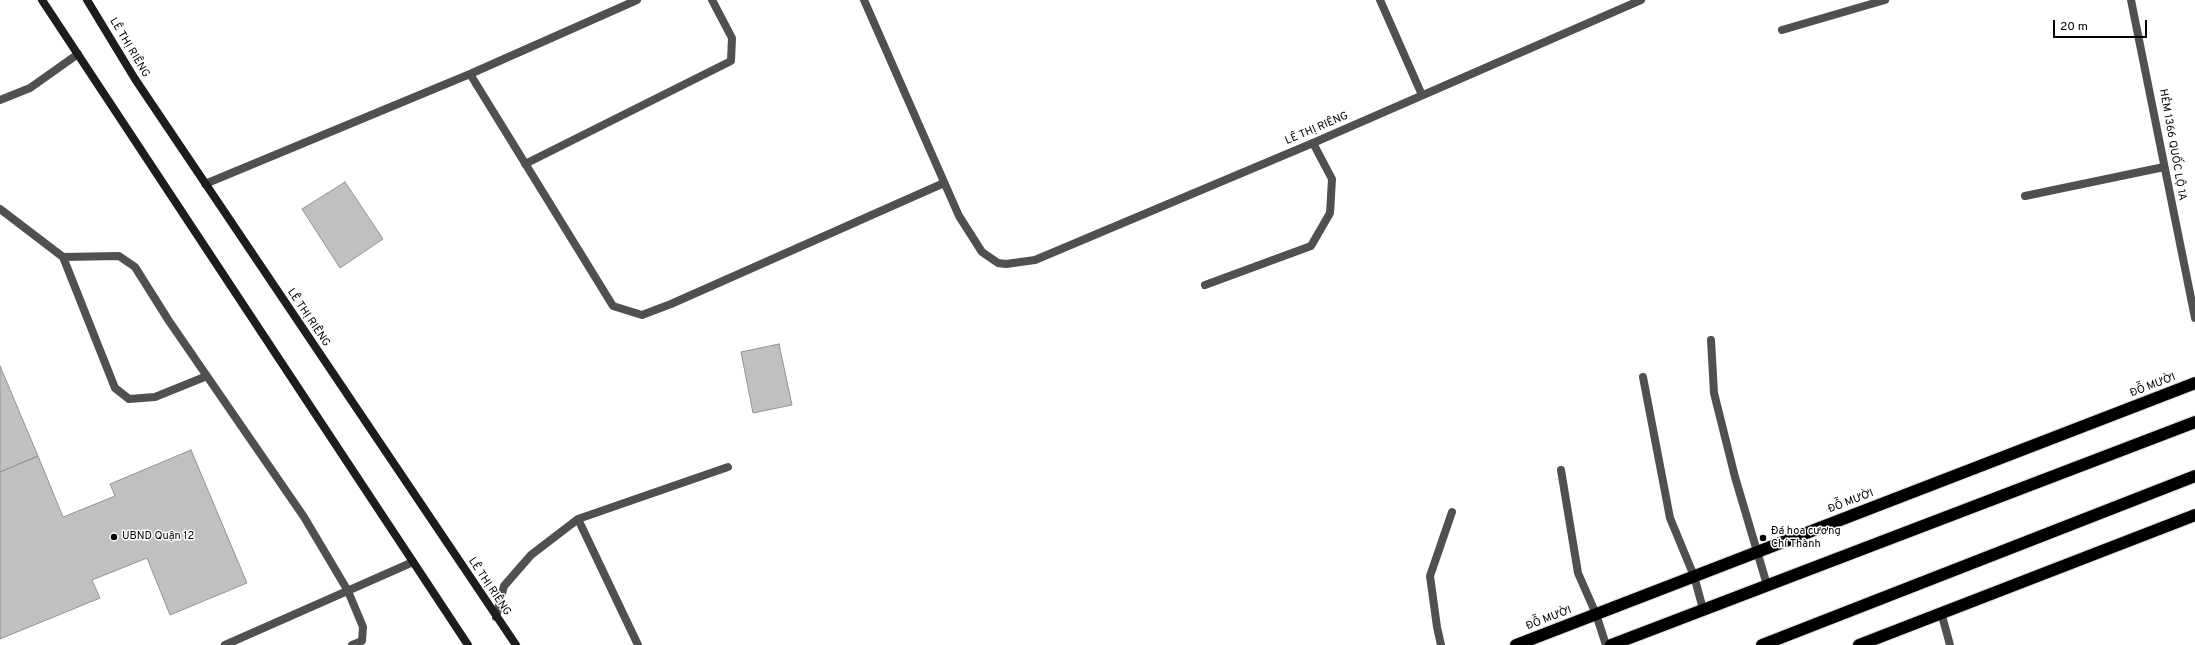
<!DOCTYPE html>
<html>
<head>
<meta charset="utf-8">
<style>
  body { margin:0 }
  #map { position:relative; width:2195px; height:645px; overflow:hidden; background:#fff; font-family:Overpass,sans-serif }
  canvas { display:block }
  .scale { position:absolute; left:2053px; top:20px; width:94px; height:18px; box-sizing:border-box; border:2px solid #000; border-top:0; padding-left:5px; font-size:12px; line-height:14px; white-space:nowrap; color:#000; -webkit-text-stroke:3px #fff; paint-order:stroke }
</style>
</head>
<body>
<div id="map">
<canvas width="2195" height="645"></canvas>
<div class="scale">20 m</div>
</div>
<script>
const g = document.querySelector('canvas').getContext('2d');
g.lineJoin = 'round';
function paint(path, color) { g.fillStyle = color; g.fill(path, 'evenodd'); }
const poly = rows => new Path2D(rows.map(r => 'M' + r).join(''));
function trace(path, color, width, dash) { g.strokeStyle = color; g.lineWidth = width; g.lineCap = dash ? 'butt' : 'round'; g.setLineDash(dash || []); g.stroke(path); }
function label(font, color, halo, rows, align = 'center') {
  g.font = font + ' Overpass,sans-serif'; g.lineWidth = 3; g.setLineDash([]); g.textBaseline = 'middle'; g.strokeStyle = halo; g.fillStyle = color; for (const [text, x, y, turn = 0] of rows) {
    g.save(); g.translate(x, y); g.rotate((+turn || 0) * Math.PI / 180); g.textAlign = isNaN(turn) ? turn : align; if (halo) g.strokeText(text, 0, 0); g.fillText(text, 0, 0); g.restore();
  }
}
const building = poly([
  [345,182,383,239,340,268,302,209,345,182],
  [779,344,792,405,753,413,741,352,779,344],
  [0,366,38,456,0,472,0,366],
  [191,450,247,583,170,615,147,558,92,580,100,598,0,639,0,472,38,456,63,517,115,496,110,484,191,450]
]);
paint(building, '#c0c0c0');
trace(building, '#949494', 1);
const highway = poly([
  [1516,645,2195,383],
  [1611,645,2195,422],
  [1762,645,2195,476],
  [1859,645,2195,515]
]);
trace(highway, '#dbdbdb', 14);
trace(poly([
  [1782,30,1885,0],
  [2025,196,2164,167],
  [0,209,63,257,119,256,135,267,169,321,304,517,348,591,363,627,362,641,352,645],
  [63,257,115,388,129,399,155,397,207,376],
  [1205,285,1311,246,1330,213,1332,179,1313,143],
  [1711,340,1714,393,1735,477,1767,585],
  [1643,377,1670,518,1694,576,1703,609],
  [1561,470,1578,573,1596,614,1606,645],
  [578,519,638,645],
  [1941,612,1950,645],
  [496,617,504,586,531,555,578,519,728,467],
  [225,645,413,562],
  [1441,645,1437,627,1430,576,1452,512]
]), '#505050', 8);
trace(poly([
  [864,0,959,216,982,252,998,263,1006,264,1035,260,1313,143,1641,0],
  [1380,0,1422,95],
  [2131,0,2195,318],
  [470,74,613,306,642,315,671,304,944,183],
  [0,100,30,88,78,54],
  [525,164,731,61,732,38,712,0],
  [205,184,470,74,637,0]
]), '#505050', 8);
trace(poly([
  [42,0,468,645],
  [87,0,135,79,516,645]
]), '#1d1d1d', 8);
trace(highway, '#000', 12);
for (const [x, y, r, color] of [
  [114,537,4,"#000"],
  [1763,538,4,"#000"]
]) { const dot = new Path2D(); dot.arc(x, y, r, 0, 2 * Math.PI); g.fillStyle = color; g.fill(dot); trace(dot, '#fff', 1.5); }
label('11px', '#000', '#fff', [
  ["LÊ THỊ RIÊNG",129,48,59],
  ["LÊ THỊ RIÊNG",1317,129,-23],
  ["HẺM 1366 QUỐC LỘ 1A",2172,145,80],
  ["LÊ THỊ RIÊNG",308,318,56],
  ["ĐỖ MƯỜI",2153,386,-21],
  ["ĐỖ MƯỜI",1851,502,-21],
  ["LÊ THỊ RIÊNG",489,587,56],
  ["ĐỖ MƯỜI",1549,619,-21]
]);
label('11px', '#000', '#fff', [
  ["Đá hoa cương",1771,532],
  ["Chí Thành",1771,545],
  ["UBND Quận 12",122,537]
], 'left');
</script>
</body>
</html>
